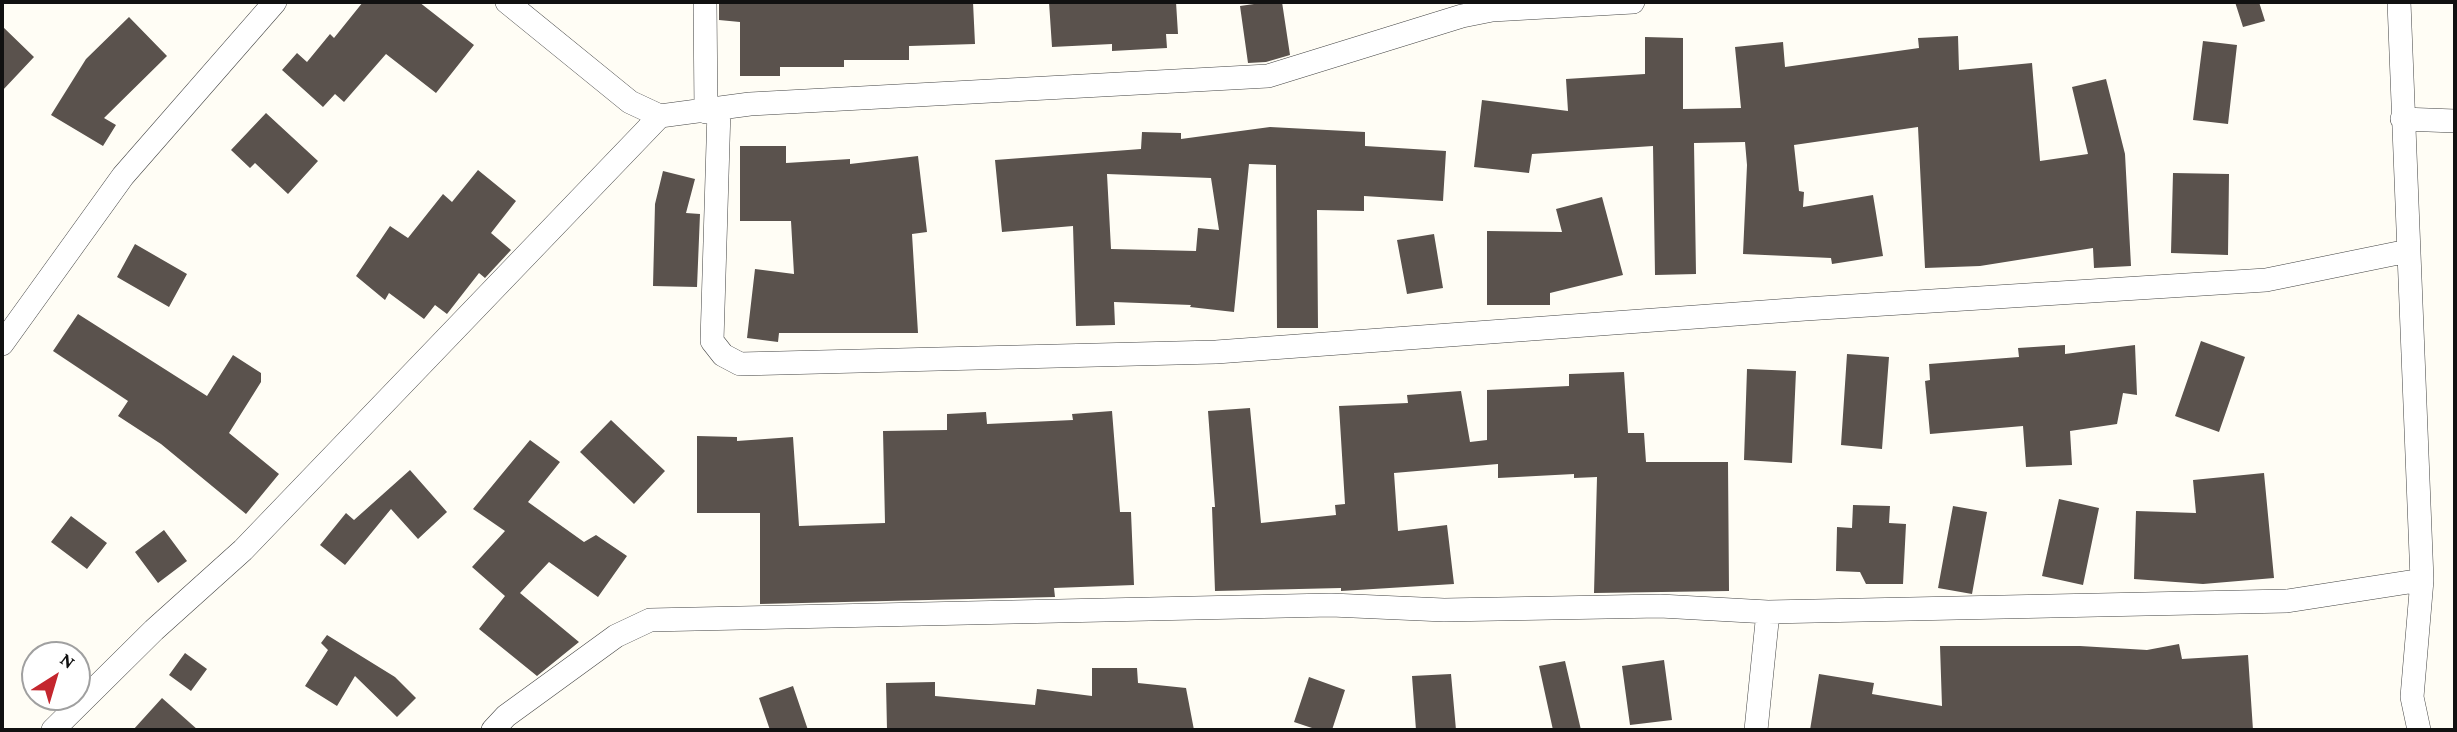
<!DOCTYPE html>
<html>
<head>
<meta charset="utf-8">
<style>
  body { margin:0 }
  #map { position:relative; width:2457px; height:732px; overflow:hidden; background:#fffdf5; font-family:"Crimson Pro",serif }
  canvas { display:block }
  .frame { position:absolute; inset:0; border:4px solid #111; pointer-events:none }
  .north { position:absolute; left:21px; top:641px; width:70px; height:70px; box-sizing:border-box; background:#fff; border:2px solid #a0a0a0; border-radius:50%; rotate:37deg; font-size:19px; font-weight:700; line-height:28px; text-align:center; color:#111 }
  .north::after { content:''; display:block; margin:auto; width:24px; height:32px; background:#c4262e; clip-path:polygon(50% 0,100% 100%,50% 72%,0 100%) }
</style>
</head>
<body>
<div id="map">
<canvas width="2457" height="732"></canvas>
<div class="frame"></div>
<div class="north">N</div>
</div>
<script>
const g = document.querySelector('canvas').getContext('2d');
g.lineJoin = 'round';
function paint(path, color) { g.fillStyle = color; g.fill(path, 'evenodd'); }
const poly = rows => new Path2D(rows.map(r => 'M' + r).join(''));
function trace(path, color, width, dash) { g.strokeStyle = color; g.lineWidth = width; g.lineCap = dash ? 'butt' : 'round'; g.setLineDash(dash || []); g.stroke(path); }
paint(poly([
  [363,2,419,2,474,45,436,93,386,54,344,102,335,94,323,107,282,70,297,53,307,62,330,34,334,38],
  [719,2,973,2,975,44,909,46,909,60,844,60,844,67,780,67,780,76,740,76,740,22,719,20],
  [1049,2,1176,2,1178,34,1166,34,1167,48,1112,51,1112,44,1052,47],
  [1268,2,1282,2,1290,55,1266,62,1248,63,1240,6],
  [2235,2,2259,2,2265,21,2243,27],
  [129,17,167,56,104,118,116,125,103,146,51,115,86,59],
  [2,26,34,57,2,91],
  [1958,36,1959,70,2032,63,2040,161,2088,154,2072,87,2106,79,2125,154,2131,266,2094,268,2093,248,1980,266,1925,268,1918,127,1794,145,1799,191,1804,192,1803,207,1873,195,1883,256,1832,264,1831,258,1743,254,1747,165,1745,142,1694,143,1696,274,1655,275,1653,146,1532,154,1529,173,1474,167,1482,100,1568,111,1566,79,1645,74,1645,37,1683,38,1683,109,1741,108,1735,47,1783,42,1785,67,1919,48,1918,38],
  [2203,41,2237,45,2228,124,2193,120],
  [266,113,318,161,288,194,255,163,250,168,231,150],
  [1270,127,1365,132,1365,146,1446,151,1443,201,1364,196,1364,211,1317,210,1318,328,1277,328,1276,165,1249,164,1234,312,1190,307,1191,305,1114,302,1115,325,1076,326,1073,226,1002,232,995,160,1141,149,1142,132,1181,133,1181,139],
  [1107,174,1211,178,1219,230,1198,228,1196,251,1111,249],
  [740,146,786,146,786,163,850,159,850,164,918,156,927,232,912,234,918,333,779,333,778,342,747,338,755,269,794,274,791,221,740,221],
  [478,170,516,201,491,233,511,250,485,278,479,273,447,314,435,305,424,319,389,293,385,300,356,276,390,226,408,238,443,194,452,202],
  [663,171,695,179,686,213,700,214,697,287,653,286,655,204],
  [2173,173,2229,174,2228,255,2171,253],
  [1602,197,1623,275,1550,293,1550,305,1487,305,1487,231,1562,232,1556,209],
  [1434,234,1443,288,1407,294,1397,240],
  [135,244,187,274,169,307,117,277],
  [78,314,207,396,233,355,261,373,261,382,229,433,279,474,246,514,161,444,118,416,128,401,53,351],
  [2201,341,2245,357,2219,432,2175,416],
  [2065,345,2065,354,2135,345,2137,395,2123,393,2117,424,2070,431,2072,465,2026,467,2023,426,1930,434,1925,381,1930,380,1929,364,2019,357,2018,348],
  [1847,354,1889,357,1882,449,1841,445],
  [1747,369,1796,371,1792,463,1744,460],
  [1624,372,1628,433,1644,433,1646,462,1728,462,1729,591,1594,593,1597,477,1574,478,1574,474,1498,478,1498,464,1394,473,1398,531,1447,525,1454,584,1341,591,1341,588,1215,591,1212,507,1215,507,1208,411,1250,408,1261,523,1336,515,1335,505,1345,504,1339,406,1408,403,1407,395,1461,391,1470,442,1487,440,1487,390,1569,386,1569,374],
  [1112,411,1120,512,1131,512,1134,585,1054,588,1055,597,760,604,760,513,697,513,697,436,737,437,737,441,793,437,799,526,885,523,883,431,947,430,947,414,986,412,987,424,1073,420,1072,414],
  [611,420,665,471,634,504,580,452],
  [530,440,560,462,528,502,584,542,596,535,627,556,598,597,549,562,520,593,579,642,537,676,479,629,505,596,472,567,505,531,473,509],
  [410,470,447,512,418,539,391,509,345,565,320,545,346,513,354,520],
  [2264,473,2274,578,2203,584,2134,579,2136,511,2196,513,2193,480],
  [2059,499,2099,508,2083,585,2042,576],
  [1853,505,1890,506,1889,523,1906,524,1903,584,1866,584,1860,572,1836,571,1837,527,1852,528],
  [1953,506,1987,512,1972,594,1938,588],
  [71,516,107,543,87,569,51,542],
  [164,530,187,561,158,583,135,552],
  [327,635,395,677,416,698,397,717,355,676,337,706,305,686,328,650,321,643],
  [2179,644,2182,659,2248,655,2253,730,1810,730,1819,674,1874,683,1872,694,1942,706,1940,646,2080,646,2147,650],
  [185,653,207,669,191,691,169,675],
  [1664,660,1672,720,1630,725,1622,666],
  [1565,661,1581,730,1553,730,1539,666],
  [1092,668,1137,668,1138,683,1186,688,1194,730,887,730,886,683,935,682,935,696,1035,705,1037,689,1092,696],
  [1451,674,1456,730,1416,730,1412,676],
  [1309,677,1345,690,1332,730,1318,730,1294,722],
  [793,686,808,730,770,730,759,698],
  [162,698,198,730,133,730]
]), '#5a524d');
const street = poly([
  [507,2,630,102,660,116,750,104,1268,76,1462,16,1492,10,1633,2],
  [705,2,706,112],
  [2399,2,2422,580,2412,697,2419,730],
  [719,110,712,341,723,355,740,364,1216,352,1805,309,2266,280,2408,251],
  [2402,119,2455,121],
  [2,344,123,176,275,2],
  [53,730,154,630,243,550,660,116],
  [493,730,506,716,616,636,650,620,1331,605,1444,610,1660,606,1768,612,2287,601,2422,580],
  [1756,730,1768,612]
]);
trace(street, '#444', 24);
trace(street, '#fff', 23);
</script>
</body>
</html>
